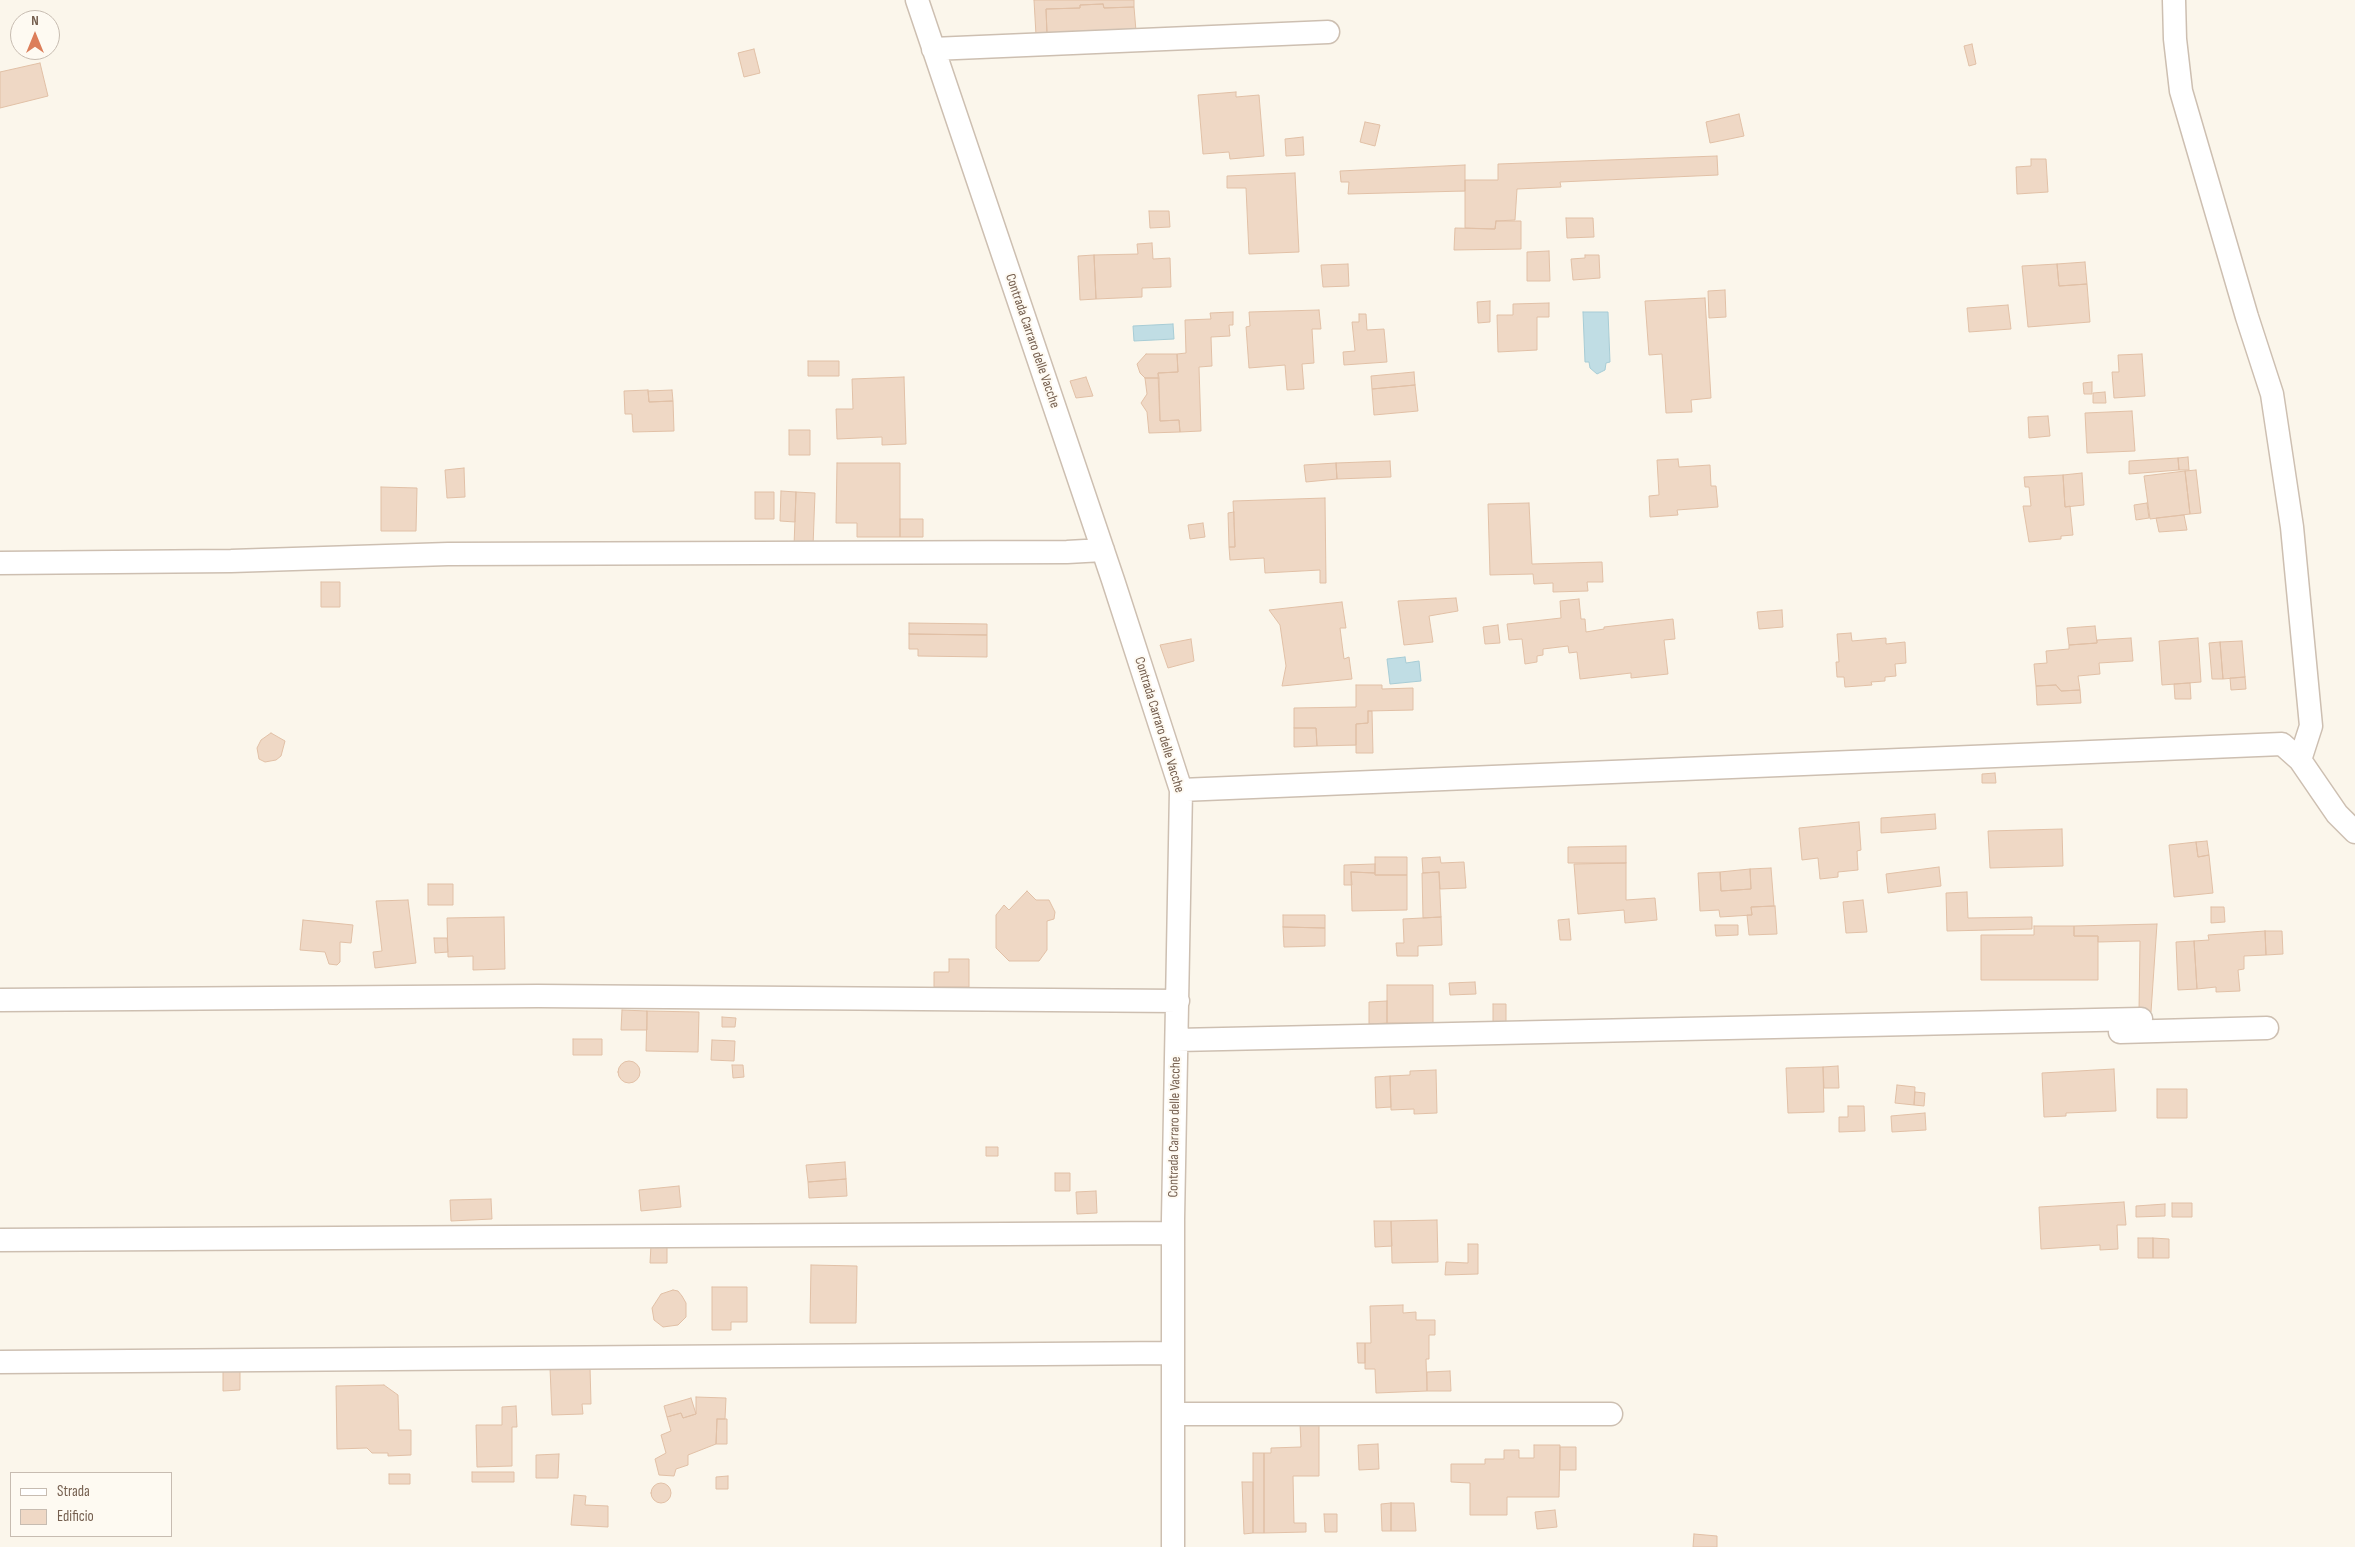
<!DOCTYPE html>
<html>
<head>
<meta charset="utf-8">
<style>
  body { margin:0 }
  #map { position:relative; width:2355px; height:1547px; overflow:hidden; background:#fbf6eb; font-family:"Sofia Sans Condensed",sans-serif }
  canvas { display:block }
  .legend { position:absolute; left:10px; top:1472px; width:162px; height:65px; box-sizing:border-box; background:#fefaf2; border:1px solid #c7bcb1; margin:0; padding:6px 9px; list-style:none; font-size:15px; color:#755f4f }
  .legend li { display:flex; align-items:center; gap:10px; height:25px }
  .legend b { width:25px; border:1px solid #c7bcb1 }
  .north { position:absolute; left:10px; top:10px; width:50px; height:50px; box-sizing:border-box; background:#fefaf2; border:1px solid #c7bcb1; border-radius:50%; rotate:0deg; font-size:14px; font-weight:700; line-height:20px; text-align:center; color:#755f4f }
  .north::after { content:''; display:block; margin:auto; width:18px; height:22px; background:#dc7e5a; clip-path:polygon(50% 0,100% 100%,50% 72%,0 100%) }
</style>
</head>
<body>
<div id="map">
<canvas width="2355" height="1547"></canvas>
<ul class="legend">
<li><b style="height:6px;background:#fff"></b>Strada</li>
<li><b style="height:14px;background:#efd8c5"></b>Edificio</li>
</ul>
<div class="north">N</div>
</div>
<script>
const g = document.querySelector('canvas').getContext('2d');
g.lineJoin = 'round';
function paint(path, color) { g.fillStyle = color; g.fill(path, 'evenodd'); }
const poly = rows => new Path2D(rows.map(r => 'M' + r).join(''));
function trace(path, color, width, dash) { g.strokeStyle = color; g.lineWidth = width; g.lineCap = dash ? 'butt' : 'round'; g.setLineDash(dash || []); g.stroke(path); }
function label(font, color, halo, rows, align = 'center') {
  g.font = font + ' "Sofia Sans Condensed",sans-serif'; g.lineWidth = 4; g.setLineDash([]); g.textBaseline = 'middle'; g.strokeStyle = halo; g.fillStyle = color; for (const [text, x, y, turn = 0] of rows) {
    g.save(); g.translate(x, y); g.rotate((+turn || 0) * Math.PI / 180); g.textAlign = isNaN(turn) ? turn : align; if (halo) g.strokeText(text, 0, 0); g.fillText(text, 0, 0); g.restore();
  }
}
const water = poly([
  [1583,312,1608,312,1610,362,1606,363,1605,370,1597,374,1590,368,1589,362,1585,362,1583,312],
  [1173,324,1174,339,1134,341,1133,326,1173,324],
  [1405,657,1406,663,1419,661,1421,681,1390,684,1387,659,1405,657]
]);
paint(water, '#c0dde4');
trace(water, '#a7ccd5', 1);
const building = poly([
  [1034,0,1134,0,1134,7,1104,8,1103,4,1080,5,1080,8,1046,9,1047,34,1036,35,1034,0],
  [1103,4,1104,8,1134,7,1136,31,1047,34,1046,9,1080,8,1080,5,1103,4],
  [1972,44,1976,64,1969,66,1964,46,1972,44],
  [754,49,760,73,744,77,738,53,754,49],
  [40,63,48,96,0,108,0,72,40,63],
  [1236,92,1236,97,1259,95,1264,156,1230,159,1229,152,1203,154,1198,95,1236,92],
  [1739,114,1744,136,1710,143,1706,122,1739,114],
  [1365,122,1380,125,1375,146,1360,142,1365,122],
  [1303,137,1304,155,1286,156,1285,139,1303,137],
  [1717,156,1718,175,1560,182,1561,187,1517,189,1515,220,1496,221,1495,229,1465,228,1465,180,1498,180,1498,164,1717,156],
  [2031,159,2046,159,2048,192,2017,194,2016,167,2031,166,2031,159],
  [1465,165,1465,191,1348,194,1349,182,1341,182,1340,171,1465,165],
  [1295,173,1299,252,1249,254,1246,188,1227,188,1227,176,1295,173],
  [1149,211,1169,211,1170,227,1150,228,1149,211],
  [1566,218,1593,218,1594,237,1567,238,1566,218],
  [1496,221,1521,221,1521,249,1454,250,1455,228,1495,229,1496,221],
  [1152,243,1153,259,1170,258,1171,287,1142,288,1142,297,1096,299,1094,255,1138,254,1137,244,1152,243],
  [1549,251,1550,281,1527,281,1527,252,1549,251],
  [1094,255,1096,299,1080,300,1078,256,1094,255],
  [1585,255,1599,255,1600,278,1573,280,1571,259,1585,258,1585,255],
  [2085,262,2087,284,2059,286,2057,264,2085,262],
  [1348,264,1349,286,1323,287,1321,265,1348,264],
  [2057,264,2059,286,2087,284,2090,322,2028,327,2022,266,2057,264],
  [1725,290,1726,317,1709,318,1708,291,1725,290],
  [1705,298,1711,398,1691,400,1692,412,1666,413,1662,354,1649,355,1645,301,1705,298],
  [1490,301,1490,322,1478,323,1477,302,1490,301],
  [1549,303,1549,317,1537,317,1537,350,1498,352,1497,315,1513,315,1513,304,1549,303],
  [2008,305,2011,329,1969,332,1967,308,2008,305],
  [1319,310,1321,329,1312,329,1314,363,1302,364,1304,389,1287,390,1285,365,1249,368,1246,327,1250,326,1249,312,1319,310],
  [1233,312,1233,325,1229,325,1230,336,1211,337,1212,366,1199,367,1201,431,1180,432,1179,420,1160,421,1158,373,1178,372,1177,354,1186,353,1185,320,1211,319,1210,313,1233,312],
  [1359,314,1366,314,1367,330,1384,329,1387,362,1344,365,1343,352,1355,351,1352,322,1359,322,1359,314],
  [1146,354,1177,354,1178,372,1158,373,1159,378,1145,378,1140,373,1137,364,1146,354],
  [2142,354,2145,396,2114,398,2112,372,2119,372,2118,355,2142,354],
  [808,361,839,361,839,376,808,376,808,361],
  [1414,372,1415,385,1372,389,1371,376,1414,372],
  [904,377,906,444,882,445,882,437,837,439,836,409,853,409,852,379,904,377],
  [1086,377,1093,396,1076,398,1070,381,1086,377],
  [1145,378,1159,378,1160,421,1179,420,1180,432,1149,433,1147,412,1141,403,1147,394,1145,378],
  [2092,382,2092,394,2084,394,2083,383,2092,382],
  [1415,385,1418,411,1374,415,1372,389,1415,385],
  [648,390,649,402,673,401,674,431,633,432,632,414,625,414,624,391,648,390],
  [672,390,673,401,649,402,648,391,672,390],
  [2105,392,2106,403,2093,403,2093,393,2105,392],
  [2132,411,2135,451,2087,453,2085,413,2132,411],
  [2048,416,2050,436,2029,438,2028,417,2048,416],
  [789,430,810,430,810,455,789,455,789,430],
  [2188,457,2189,470,2179,470,2178,458,2188,457],
  [2178,458,2179,470,2129,474,2129,461,2178,458],
  [1678,459,1679,467,1710,465,1711,486,1716,486,1718,507,1677,510,1678,515,1650,517,1649,496,1659,495,1657,460,1678,459],
  [1390,461,1391,477,1337,479,1336,463,1390,461],
  [837,463,900,463,900,537,857,537,857,523,836,523,837,463],
  [1336,463,1337,479,1306,482,1304,465,1336,463],
  [464,468,465,497,447,498,445,470,464,468],
  [2196,470,2201,513,2190,514,2185,471,2196,470],
  [2185,471,2190,514,2150,519,2144,476,2185,471],
  [2082,473,2084,505,2065,507,2063,475,2082,473],
  [2063,475,2065,507,2070,506,2073,535,2061,536,2061,539,2029,542,2023,506,2031,506,2029,487,2025,487,2024,477,2063,475],
  [381,487,417,488,416,531,381,531,381,487],
  [781,491,796,492,795,522,780,521,781,491],
  [755,492,774,492,774,519,755,519,755,492],
  [796,492,815,493,813,547,794,546,796,492],
  [1325,498,1326,583,1320,583,1320,570,1265,573,1264,558,1230,560,1229,547,1235,547,1233,501,1325,498],
  [1529,503,1532,564,1602,562,1603,582,1587,582,1588,591,1553,592,1553,583,1534,584,1533,574,1490,575,1488,504,1529,503],
  [2147,503,2149,518,2136,520,2134,505,2147,503],
  [1234,512,1235,547,1229,547,1228,513,1234,512],
  [2184,515,2187,530,2159,532,2156,518,2184,515],
  [900,519,923,519,923,537,900,537,900,519],
  [1203,523,1205,537,1190,539,1188,525,1203,523],
  [321,582,340,582,340,607,321,607,321,582],
  [1456,598,1458,611,1429,616,1433,642,1404,645,1398,601,1456,598],
  [1579,599,1581,619,1585,619,1586,632,1604,629,1604,627,1673,619,1675,639,1664,640,1668,674,1631,678,1631,673,1580,679,1577,652,1569,653,1568,646,1543,649,1543,655,1537,656,1537,662,1525,664,1522,639,1509,640,1507,624,1561,618,1560,601,1579,599],
  [1342,602,1346,628,1340,628,1344,659,1349,657,1352,679,1282,686,1286,666,1280,625,1269,610,1342,602],
  [1782,610,1783,627,1759,629,1757,612,1782,610],
  [909,623,987,624,987,635,909,634,909,623],
  [1498,625,1500,643,1485,644,1483,627,1498,625],
  [2095,626,2097,643,2069,645,2067,628,2095,626],
  [1851,633,1852,641,1886,638,1886,644,1905,642,1906,663,1895,664,1896,676,1885,677,1885,681,1871,682,1872,685,1845,687,1844,677,1837,677,1836,662,1839,662,1837,634,1851,633],
  [909,634,987,635,987,657,918,656,918,649,909,649,909,634],
  [2131,638,2133,661,2099,663,2100,674,2078,676,2080,690,2061,691,2056,685,2036,686,2034,664,2047,663,2046,651,2069,649,2069,645,2097,643,2097,640,2131,638],
  [2198,638,2201,682,2162,685,2159,641,2198,638],
  [1191,639,1194,661,1168,668,1160,645,1191,639],
  [2242,641,2245,677,2223,679,2220,642,2242,641],
  [2220,642,2223,679,2212,679,2209,643,2220,642],
  [2245,677,2246,689,2231,690,2230,678,2245,677],
  [2190,683,2191,699,2175,699,2174,684,2190,683],
  [1356,685,1382,685,1382,689,1413,688,1413,710,1368,711,1368,723,1356,724,1356,745,1317,746,1316,728,1294,728,1294,708,1356,707,1356,685],
  [2056,685,2061,691,2080,690,2081,703,2037,705,2036,686,2056,685],
  [1368,711,1372,711,1373,753,1356,753,1356,724,1368,723,1368,711],
  [1294,728,1316,728,1317,746,1294,747,1294,728],
  [271,733,285,741,281,756,276,760,265,762,259,759,257,748,261,740,271,733],
  [1995,773,1996,783,1982,783,1982,774,1995,773],
  [1935,814,1936,829,1881,833,1881,818,1935,814],
  [1859,822,1861,850,1857,851,1858,870,1838,872,1838,877,1820,879,1818,858,1802,860,1799,828,1859,822],
  [2062,829,2063,866,1990,868,1988,831,2062,829],
  [2207,841,2209,855,2198,857,2196,842,2207,841],
  [2196,842,2198,857,2209,855,2213,893,2174,897,2169,845,2196,842],
  [1626,846,1626,863,1568,863,1568,847,1626,846],
  [1375,857,1407,857,1407,875,1375,875,1375,857],
  [1440,857,1441,863,1464,862,1466,888,1440,889,1439,872,1423,873,1422,858,1440,857],
  [1626,863,1626,900,1655,898,1657,920,1625,923,1624,910,1578,914,1574,864,1626,863],
  [1375,864,1375,873,1351,872,1352,885,1344,885,1344,865,1375,864],
  [1939,867,1941,886,1888,893,1886,874,1939,867],
  [1771,868,1774,906,1751,907,1752,915,1720,917,1719,910,1700,911,1698,873,1720,872,1721,891,1751,889,1750,869,1771,868],
  [1750,869,1751,889,1721,891,1720,872,1750,869],
  [1351,872,1375,873,1375,875,1407,875,1407,910,1352,911,1351,872],
  [1439,872,1441,917,1423,918,1422,873,1439,872],
  [428,884,453,884,453,905,428,905,428,884],
  [1027,891,1036,900,1049,900,1055,912,1054,919,1047,921,1047,950,1039,961,1009,961,996,948,996,915,1004,905,1009,910,1027,891],
  [1967,892,1968,918,2032,917,2032,929,1947,931,1946,893,1967,892],
  [408,900,416,963,375,968,373,952,382,951,376,901,408,900],
  [1863,900,1867,932,1846,933,1843,902,1863,900],
  [1775,906,1777,934,1749,935,1747,915,1752,915,1751,907,1775,906],
  [2211,907,2224,907,2225,922,2211,923,2211,907],
  [1283,915,1325,915,1325,928,1283,927,1283,915],
  [504,917,505,969,473,970,473,956,448,957,447,918,504,917],
  [1441,917,1442,945,1418,946,1418,956,1397,956,1396,943,1404,943,1403,919,1441,917],
  [1569,919,1571,940,1560,940,1558,920,1569,919],
  [303,920,353,925,351,943,340,942,340,962,337,965,329,964,325,952,300,950,303,920],
  [2157,924,2151,1012,2139,1011,2140,941,2098,942,2098,936,2074,936,2074,926,2157,924],
  [1715,925,1738,925,1738,935,1716,936,1715,925],
  [2034,926,2074,926,2074,936,2098,936,2098,980,1981,980,1981,935,2034,935,2034,926],
  [1283,927,1325,928,1325,946,1284,947,1283,927],
  [2265,931,2266,955,2244,956,2244,969,2238,970,2240,991,2216,992,2216,987,2197,989,2194,941,2209,940,2208,935,2265,931],
  [2265,931,2282,931,2283,954,2266,955,2265,931],
  [434,938,447,938,448,952,435,953,434,938],
  [2194,941,2197,989,2178,990,2176,942,2194,941],
  [949,959,969,959,969,987,934,987,934,972,949,972,949,959],
  [1475,982,1476,994,1450,995,1449,983,1475,982],
  [1387,985,1433,985,1433,1023,1387,1023,1387,985],
  [1387,1001,1387,1023,1369,1024,1369,1002,1387,1001],
  [1493,1004,1506,1004,1506,1029,1493,1029,1493,1004],
  [622,1010,647,1011,647,1030,621,1030,622,1010],
  [647,1011,699,1012,698,1052,646,1051,647,1011],
  [722,1017,736,1018,735,1027,722,1027,722,1017],
  [573,1039,602,1039,602,1055,573,1055,573,1039],
  [712,1040,735,1041,734,1061,711,1060,712,1040],
  '618 1072a11 11 0 1 1 22 0a11 11 0 1 1-22 0Z',
  [732,1065,743,1065,744,1077,733,1078,732,1065],
  [1838,1066,1839,1088,1824,1088,1823,1067,1838,1066],
  [1823,1067,1824,1112,1788,1113,1786,1068,1823,1067],
  [2114,1069,2116,1111,2066,1113,2066,1116,2044,1117,2042,1073,2114,1069],
  [1436,1070,1437,1113,1414,1114,1414,1109,1391,1110,1390,1076,1410,1075,1410,1071,1436,1070],
  [1390,1076,1391,1107,1376,1108,1375,1077,1390,1076],
  [1897,1085,1915,1087,1914,1105,1895,1103,1897,1085],
  [2157,1089,2187,1089,2187,1118,2157,1118,2157,1089],
  [1915,1092,1925,1093,1924,1106,1914,1105,1915,1092],
  [1848,1106,1864,1106,1865,1131,1839,1132,1839,1117,1848,1117,1848,1106],
  [1925,1113,1926,1130,1892,1132,1891,1116,1925,1113],
  [986,1147,998,1147,998,1156,986,1156,986,1147],
  [845,1162,846,1179,808,1182,806,1165,845,1162],
  [1055,1173,1070,1173,1070,1191,1055,1191,1055,1173],
  [846,1179,847,1196,809,1198,808,1182,846,1179],
  [679,1186,681,1207,641,1211,639,1190,679,1186],
  [1096,1191,1097,1213,1077,1214,1076,1192,1096,1191],
  [491,1199,492,1219,451,1221,450,1200,491,1199],
  [2124,1202,2126,1225,2117,1225,2118,1249,2100,1250,2100,1245,2041,1249,2039,1207,2124,1202],
  [2172,1203,2192,1203,2192,1217,2172,1217,2172,1203],
  [2165,1204,2165,1216,2136,1217,2136,1206,2165,1204],
  [1437,1220,1438,1262,1392,1263,1391,1221,1437,1220],
  [1374,1221,1391,1221,1392,1246,1375,1247,1374,1221],
  [2138,1238,2153,1238,2153,1258,2138,1258,2138,1238],
  [2153,1238,2169,1239,2169,1258,2153,1258,2153,1238],
  [1468,1244,1478,1244,1478,1274,1445,1275,1446,1262,1468,1263,1468,1244],
  [651,1245,667,1245,667,1263,650,1263,651,1245],
  [811,1265,857,1266,856,1323,810,1323,811,1265],
  [712,1287,747,1287,747,1322,731,1322,731,1330,712,1330,712,1287],
  [673,1290,678,1291,682,1296,686,1303,686,1317,678,1325,663,1327,654,1320,652,1308,661,1294,673,1290],
  [1403,1305,1403,1313,1416,1312,1416,1320,1435,1320,1435,1335,1429,1335,1429,1359,1426,1359,1427,1391,1376,1393,1375,1369,1365,1369,1365,1343,1371,1343,1370,1306,1403,1305],
  [1357,1343,1365,1343,1365,1363,1358,1363,1357,1343],
  [223,1364,240,1364,240,1390,223,1391,223,1364],
  [590,1367,591,1404,582,1404,583,1414,552,1415,550,1368,590,1367],
  [1450,1371,1451,1391,1427,1391,1427,1372,1450,1371],
  [384,1385,398,1395,399,1430,411,1430,411,1455,388,1456,388,1453,372,1453,367,1448,337,1449,336,1386,384,1385],
  [696,1397,726,1398,725,1419,717,1419,716,1444,688,1455,688,1465,676,1469,674,1476,659,1475,655,1459,666,1453,661,1435,671,1431,667,1417,681,1413,683,1418,696,1414,696,1397],
  [691,1398,696,1414,683,1418,681,1413,667,1417,664,1406,691,1398],
  [516,1406,517,1427,512,1427,512,1466,477,1467,476,1425,502,1425,502,1407,516,1406],
  [717,1419,727,1419,727,1444,716,1444,717,1419],
  [1300,1423,1319,1423,1319,1476,1293,1476,1294,1523,1306,1523,1306,1532,1264,1533,1264,1453,1271,1453,1271,1448,1301,1447,1300,1423],
  [1378,1444,1379,1469,1359,1470,1358,1445,1378,1444],
  [1534,1445,1560,1445,1559,1497,1507,1497,1507,1515,1470,1515,1470,1483,1451,1482,1451,1464,1485,1464,1485,1459,1504,1459,1504,1450,1519,1450,1519,1458,1534,1458,1534,1445],
  [1560,1447,1576,1447,1576,1470,1560,1470,1560,1447],
  [1253,1453,1264,1453,1264,1533,1253,1533,1253,1453],
  [559,1454,558,1478,536,1478,536,1455,559,1454],
  [472,1472,514,1472,514,1482,472,1482,472,1472],
  [389,1474,410,1474,410,1484,389,1484,389,1474],
  [728,1476,728,1489,716,1489,716,1477,728,1476],
  [1242,1482,1253,1482,1253,1533,1244,1534,1242,1482],
  '651 1493a10 10 0 1 1 20 0a10 10 0 1 1-20 0Z',
  [574,1495,586,1496,585,1505,608,1506,608,1527,571,1525,574,1495],
  [1391,1503,1391,1531,1382,1531,1381,1504,1391,1503],
  [1391,1503,1414,1503,1416,1531,1391,1531,1391,1503],
  [1555,1510,1557,1527,1537,1529,1535,1512,1555,1510],
  [1324,1514,1337,1514,1337,1532,1325,1532,1324,1514],
  [1694,1534,1717,1536,1717,1547,1693,1547,1694,1534]
]);
paint(building, '#efd8c5');
trace(building, '#e1c0a6', 1);
const minor = poly([
  [917,0,1113,580,1181,790,1173,1219,1173,1547],
  [2174,0,2175,39,2181,91,2247,317,2272,394,2292,527,2311,726,2300,760],
  [933,49,1328,32],
  [0,563,231,561,448,554,1067,552,1103,550],
  [1181,790,2282,744,2300,760,2337,814,2355,832],
  [0,1000,538,996,1178,1001],
  [2120,1032,2267,1028],
  [1177,1040,2141,1019],
  [0,1240,1173,1233],
  [0,1362,1173,1353],
  [1173,1414,1611,1414]
]);
trace(minor, '#cdbfb1', 25);
trace(minor, '#fff', 22);
label('14px', '#755f4f', '#fefaf2', [
  ["Contrada Carraro delle Vacche",1032,341,71],
  ["Contrada Carraro delle Vacche",1159,725,73],
  ["Contrada Carraro delle Vacche",1175,1127,-89]
]);
</script>
</body>
</html>
